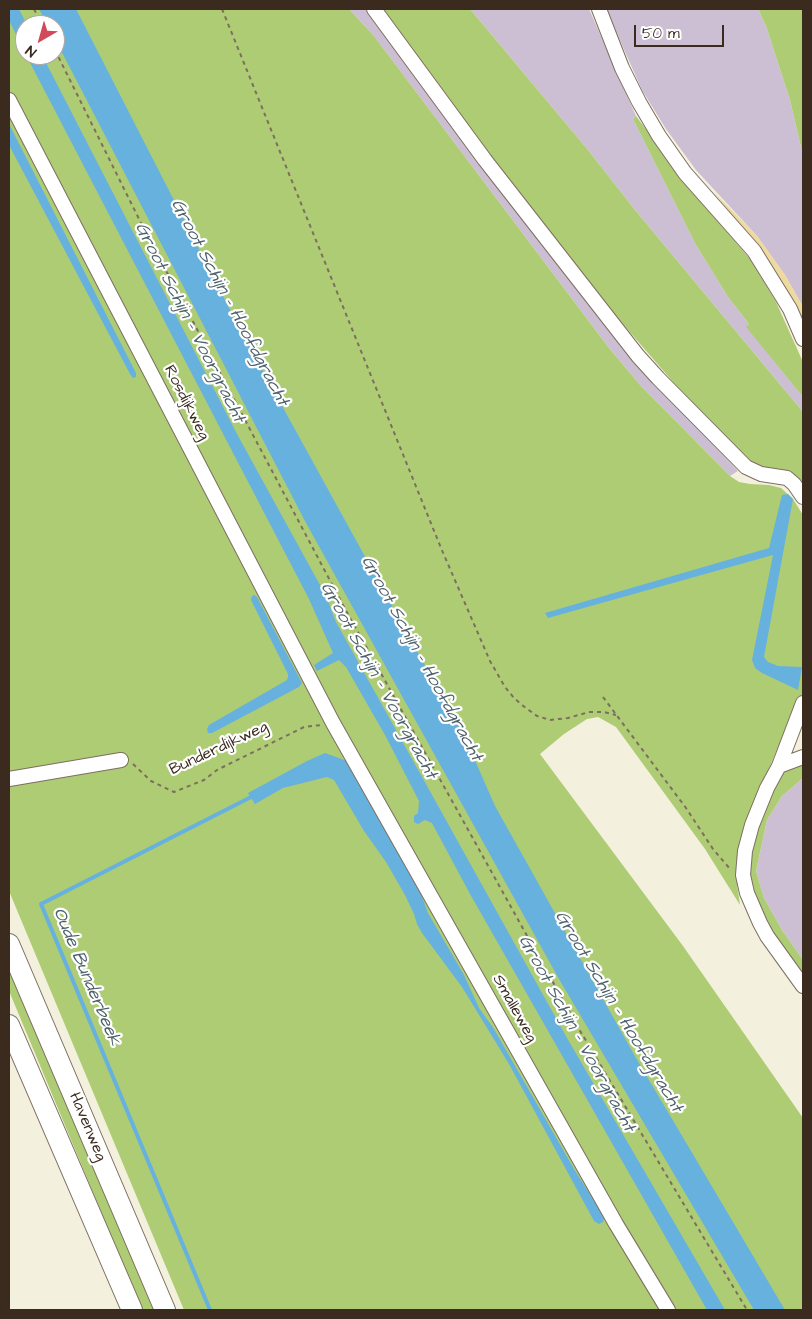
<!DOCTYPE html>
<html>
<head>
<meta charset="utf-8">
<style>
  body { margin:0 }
  #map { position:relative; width:812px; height:1319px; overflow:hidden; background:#f4f0de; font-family:"Architects Daughter",sans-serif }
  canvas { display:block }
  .frame { position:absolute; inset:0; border:10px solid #3b2a1e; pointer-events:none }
  .north { position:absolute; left:15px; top:15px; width:50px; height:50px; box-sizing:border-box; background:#fff; border:1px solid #b1aaa5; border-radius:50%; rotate:218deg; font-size:14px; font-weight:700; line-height:20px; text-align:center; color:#3b2a1e }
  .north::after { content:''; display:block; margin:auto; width:18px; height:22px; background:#d1495b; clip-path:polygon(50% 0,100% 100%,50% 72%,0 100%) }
  .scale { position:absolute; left:634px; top:25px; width:90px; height:22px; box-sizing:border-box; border:2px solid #3b2a1e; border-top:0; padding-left:6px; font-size:15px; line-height:18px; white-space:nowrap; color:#3b2a1e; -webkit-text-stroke:4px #fff; paint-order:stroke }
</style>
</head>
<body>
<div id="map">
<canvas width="812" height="1319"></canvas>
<div class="frame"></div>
<div class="north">N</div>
<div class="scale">50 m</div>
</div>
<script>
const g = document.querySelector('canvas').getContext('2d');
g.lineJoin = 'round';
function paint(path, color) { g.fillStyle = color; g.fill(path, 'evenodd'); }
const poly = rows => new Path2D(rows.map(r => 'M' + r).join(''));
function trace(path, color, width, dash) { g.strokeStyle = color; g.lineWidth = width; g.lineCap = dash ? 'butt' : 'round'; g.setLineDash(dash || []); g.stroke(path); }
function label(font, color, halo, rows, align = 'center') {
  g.font = font + ' "Architects Daughter",sans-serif'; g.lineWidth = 4.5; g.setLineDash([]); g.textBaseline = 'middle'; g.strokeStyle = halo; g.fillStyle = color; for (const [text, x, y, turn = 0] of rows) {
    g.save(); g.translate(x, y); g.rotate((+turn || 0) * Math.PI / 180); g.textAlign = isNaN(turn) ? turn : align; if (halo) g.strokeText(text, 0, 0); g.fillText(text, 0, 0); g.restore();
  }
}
paint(poly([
  [349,9,374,9,678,407,738,471,730,476,641,386,609,348,374,36],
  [470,9,589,9,636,116,633,119,696,245,728,297,749,324,747,327,803,397,803,412,635,210,588,150],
  [606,9,758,9,766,26,790,100,803,156,803,307,785,275,757,236,696,170,666,129,642,90],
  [803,778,803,960,782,930,764,898,756,871,767,820,782,796]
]), '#ccbfd4');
paint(poly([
  [9,9,349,9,374,36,609,348,641,386,730,476,739,482,750,484,769,485,781,488,793,499,803,515,803,730,803,726,789,721,743,830,737,862,737,884,740,905,705,849,616,727,598,717,587,719,564,734,540,754,683,946,803,1118,803,1310,184,1310,9,891],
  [25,25,55,25,55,55,25,55],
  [383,9,470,9,588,150,635,210,803,412,803,487,770,470,758,467,748,460,674,383,602,300,491,157],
  [758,9,803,9,803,156,790,100,766,26],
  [636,116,696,196,750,259,776,302,803,362,803,397,746,327,749,324,728,297,696,245,633,119],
  [803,764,803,778,782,796,767,820,756,871,764,898,782,930,803,960,803,977,776,939,764,918,756,897,751,877,751,857,753,838,779,774],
  [9,968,154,1310,142,1310,9,991]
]), '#aecc73');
paint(poly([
  [713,191,757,236,785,275,803,307,803,323,765,257]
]), '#eeda9e');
paint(poly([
  [9,9,19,9,27,25,25,25,25,53,9,20],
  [39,9,76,9,243,335,466,740,495,806,636,1058,785,1310,754,1310,559,979,306,523,55,39,55,25,48,25],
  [26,55,42,55,237,434,326,596,336,622,567,1038,725,1310,707,1310,470,894,432,823,425,820,418,824,414,822,414,816,418,813,419,801,385,735,346,667,339,660,317,671,314,665,333,653,309,599],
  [9,124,136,373,136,377,133,378,130,374,9,145],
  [788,494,793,499,764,657,768,662,778,666,802,667,798,690,762,673,755,668,752,660,773,555,548,618,545,613,769,548,782,495],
  [254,595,257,597,302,683,299,687,212,733,208,733,207,729,209,725,287,680,288,677,288,674,251,600,252,596],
  [325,753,350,762,365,795,421,894,428,913,464,975,479,1008,494,1029,574,1169,601,1212,604,1218,603,1222,599,1224,594,1221,509,1064,462,987,422,933,417,924,414,914,405,895,386,862,364,831,334,780,327,777,283,788,255,804,248,793,307,761]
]), '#67b1df');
trace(poly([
  [210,1310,41,904,255,795]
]), '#67b1df', 4);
const minor = poly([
  [374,9,485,160,638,356,658,378,746,467,761,474,787,478,794,484,803,497],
  [599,9,622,68,639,102,659,136,685,173,754,251,790,309,803,339],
  [9,100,333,723,616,1224,668,1310],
  [803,703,779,766,767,788,752,825,745,851,743,875,747,893,760,923,767,936,803,986],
  [779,766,803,757],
  [9,779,121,760]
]);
const highway = poly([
  [9,944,165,1310],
  [9,1025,132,1310]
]);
trace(minor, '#7c6f61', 16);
trace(highway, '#7c6f61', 22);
trace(poly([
  [34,9,42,25],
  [222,9,441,548,490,661,505,687,514,698,522,705,537,716,550,720,568,718,589,712,604,712,616,715],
  [55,50,144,229,344,607,579,1029,747,1310],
  [603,697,686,808,713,849,730,869],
  [133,764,151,781,174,792,204,780,217,770,304,727,321,725]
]), '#7c6f61', 2, [4, 4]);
trace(minor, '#fff', 14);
trace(highway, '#fff', 20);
label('16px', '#3b2a1e', '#fff', [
  ["Rosdijkweg",186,403,63],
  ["Bunderdijkweg",219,749,-25],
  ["Smalleweg",514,1009,61],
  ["Havenweg",87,1127,67]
]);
label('italic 18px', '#4d606b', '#fff', [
  ["Groot Schijn - Hoofdgracht",229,303,62],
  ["Groot Schijn - Voorgracht",189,323,63],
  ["Groot Schijn - Hoofdgracht",421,659,61],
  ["Groot Schijn - Voorgracht",378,681,61],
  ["Oude Bunderbeek",86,977,67],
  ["Groot Schijn - Hoofdgracht",618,1012,59],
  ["Groot Schijn - Voorgracht",576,1034,61]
]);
</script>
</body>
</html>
